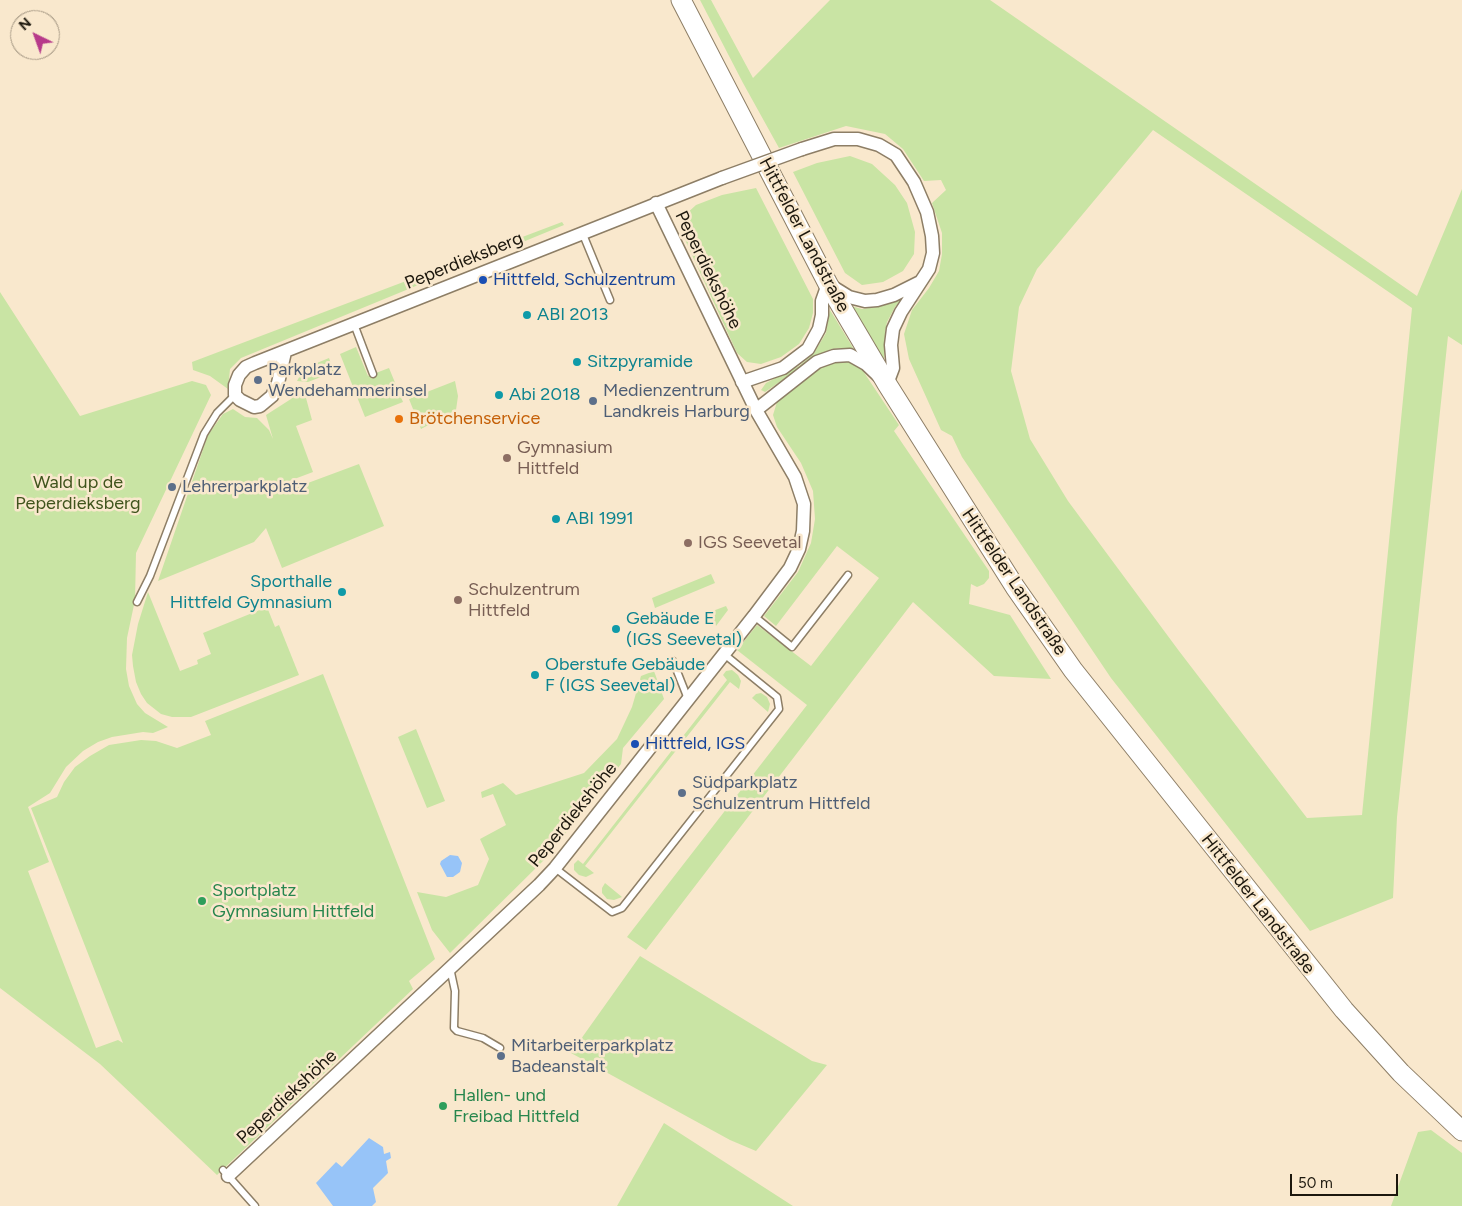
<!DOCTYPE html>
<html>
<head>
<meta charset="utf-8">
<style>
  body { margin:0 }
  #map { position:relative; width:1462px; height:1206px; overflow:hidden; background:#f9e8cd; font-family:Figtree,sans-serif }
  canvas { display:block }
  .north { position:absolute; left:10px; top:10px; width:50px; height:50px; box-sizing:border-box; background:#f9e8cd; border:1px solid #a19480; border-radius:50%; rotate:318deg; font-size:14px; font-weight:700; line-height:20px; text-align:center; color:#1c170d }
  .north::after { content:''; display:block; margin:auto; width:18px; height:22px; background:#b73a8a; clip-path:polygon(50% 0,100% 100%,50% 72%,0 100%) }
  .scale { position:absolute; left:1290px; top:1174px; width:108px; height:22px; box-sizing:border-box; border:2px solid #1c170d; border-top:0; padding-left:6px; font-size:15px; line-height:18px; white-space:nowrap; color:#1c170d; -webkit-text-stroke:4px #f9e8cd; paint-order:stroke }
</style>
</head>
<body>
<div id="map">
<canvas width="1462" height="1206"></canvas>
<div class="north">N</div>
<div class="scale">50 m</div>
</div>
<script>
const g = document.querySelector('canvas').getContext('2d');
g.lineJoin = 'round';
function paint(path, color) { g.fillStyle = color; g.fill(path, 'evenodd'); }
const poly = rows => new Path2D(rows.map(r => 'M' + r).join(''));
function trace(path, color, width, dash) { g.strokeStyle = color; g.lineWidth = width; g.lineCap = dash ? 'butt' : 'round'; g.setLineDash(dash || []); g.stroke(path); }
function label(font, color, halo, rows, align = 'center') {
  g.font = font + ' Figtree,sans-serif'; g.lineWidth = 5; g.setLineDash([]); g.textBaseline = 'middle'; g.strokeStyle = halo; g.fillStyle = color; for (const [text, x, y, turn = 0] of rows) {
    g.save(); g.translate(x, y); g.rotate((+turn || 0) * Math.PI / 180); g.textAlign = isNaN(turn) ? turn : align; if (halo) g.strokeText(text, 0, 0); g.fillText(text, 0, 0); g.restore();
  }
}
paint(poly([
  [700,0,711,0,753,78,830,0,990,0,1417,296,1462,189,1462,345,1448,336,1397,817,1393,898,1310,931,1111,678,962,457,952,436,941,430,909,359,904,334,912,310,929,288,939,271,942,254,942,233,932,203,946,190,941,180,924,181,903,149,885,134,846,126,779,148,743,83],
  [1153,130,1412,308,1362,815,1307,818,1179,651,1068,501,1030,439,1011,371,1019,307,1037,269],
  [850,156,872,164,895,185,907,203,915,232,914,254,903,271,883,282,862,285,845,273,793,172,817,163],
  [756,188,813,299,813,313,809,328,799,344,781,357,761,364,747,362,737,353,681,231,684,216,696,205,722,195],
  [562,222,564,225,241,358,230,369,228,389,210,376,193,370,192,362],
  [0,292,80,416,192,381,206,385,211,395,136,553,135,600,127,638,126,669,129,686,137,704,145,713,168,727,153,733,143,732,112,737,98,742,83,751,66,767,50,793,28,807,49,862,28,871,96,1048,118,1040,123,1043,31,808,57,797,64,782,75,767,90,756,109,745,141,740,156,741,177,748,211,735,205,721,323,674,435,959,409,981,413,989,217,1175,100,1064,0,988],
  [903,297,895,307,887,322,885,333,884,360,851,306,862,309,876,307],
  [830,310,855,351,843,348,831,349,810,361,765,392,761,390,766,383,799,366,814,353,826,333],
  [356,347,368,376,389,368,403,402,365,417,340,354],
  [329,358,334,372,308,382,297,381,302,372,312,365],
  [836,361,849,361,861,368,899,425,894,431,989,571,989,578,984,584,977,587,971,584,969,604,1010,615,1051,679,994,676,913,602,646,950,627,937,807,705,737,650,757,625,811,666,879,578,837,546,776,626,764,616,798,572,811,543,815,519,813,491,801,463,777,427,773,415,777,402,789,389,820,367],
  [455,381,458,396,456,410,421,429,409,399],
  [297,392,306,398,312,420,296,426,313,472,281,484,281,493,359,464,384,526,282,568,266,528,254,542,158,581,208,435,223,414,233,409,245,417,257,418,269,430,273,439,266,415,291,399],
  [711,574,715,583,655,608,652,598],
  [148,592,180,671,198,664,197,660,211,654,203,633,267,607,275,627,279,625,299,675,191,717,172,717,161,714,147,703,141,694,136,682,133,666,132,655,138,624],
  [726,606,728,610,716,626,710,612],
  [732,670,738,675,741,681,739,689,730,682,585,866,594,873,586,877,579,875,574,870,574,864,578,860,583,864,727,680,723,675,726,671],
  [654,671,664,699,623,748,621,764,544,860,450,953,432,930,417,892,446,897,478,885,489,859,480,839,506,825,493,794,482,798,481,792,503,783,516,795,584,773,617,739,632,707,641,676],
  [761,693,767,697,770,704,768,712,752,698,756,694],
  [416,729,445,801,427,808,398,737],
  [605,883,622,897,614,900,607,899,602,893,602,888],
  [640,956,812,1061,827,1065,756,1151,730,1140,571,1053],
  [664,1123,793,1206,617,1206],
  [1431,1130,1462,1153,1462,1206,1391,1206,1418,1132]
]), '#c9e4a4');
paint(poly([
  [450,855,458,856,462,863,460,872,453,877,447,877,440,864,441,861],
  [369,1138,383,1147,384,1154,390,1152,391,1158,386,1161,388,1173,373,1188,376,1202,372,1206,333,1206,316,1183,336,1162,342,1167]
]), '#97c4f8');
const service = poly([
  [582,232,610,300],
  [354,324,373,374],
  [137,602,150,576,204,434,217,413,235,395],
  [754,616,792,647,848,575],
  [673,661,688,699],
  [555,868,612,912,622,908,779,709,777,697,724,654],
  [450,968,455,991,454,1028,457,1031,483,1038,500,1048],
  [223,1170,255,1206]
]);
const minor = poly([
  [285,352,278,383,272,396,260,406,254,407,240,400,235,395,235,385,239,375,246,367,255,363,722,178],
  [742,382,783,368,808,349,819,329,822,315,822,301,828,284,849,297,865,301,877,300,894,295,920,282],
  [756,410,817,362,834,356,850,355,866,364,887,384,893,368,891,345,893,329,901,312,929,269,933,253,932,236,927,212,914,182,896,155,879,145,858,139,834,139,802,149],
  [228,1176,539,885,555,868,754,616,790,568,799,549,803,531,804,504,795,477,756,410,656,203]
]);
const secondary = poly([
  [681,0,828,284,887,384,1015,587,1073,670,1344,1010,1401,1073,1462,1131]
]);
trace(service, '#8d7e66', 9);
trace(minor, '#8d7e66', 15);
trace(secondary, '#8d7e66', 21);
trace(service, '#fff', 6);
trace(minor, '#fff', 12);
trace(secondary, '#fff', 19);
const minorBridge = poly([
  [722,178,802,149]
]);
trace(minorBridge, '#8d7e66', 15, []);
trace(minorBridge, '#fff', 12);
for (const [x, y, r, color] of [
  [483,280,5,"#1a4fb4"],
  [527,315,5,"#0f9aa8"],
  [577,362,5,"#0f9aa8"],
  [258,380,5,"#5c6f8a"],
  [499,395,5,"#0f9aa8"],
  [593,401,5,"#5c6f8a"],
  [399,419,5,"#e8710a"],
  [507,458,5,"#8d6e63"],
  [172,487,5,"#5c6f8a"],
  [556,519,5,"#0f9aa8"],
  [688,543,5,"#8d6e63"],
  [342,592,5,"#0f9aa8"],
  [458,600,5,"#8d6e63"],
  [616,629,5,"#0f9aa8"],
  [535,675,5,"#0f9aa8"],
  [635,744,5,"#1a4fb4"],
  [682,793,5,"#5c6f8a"],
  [202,901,5,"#2e9e5b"],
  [501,1056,5,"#5c6f8a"],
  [443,1106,5,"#2e9e5b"]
]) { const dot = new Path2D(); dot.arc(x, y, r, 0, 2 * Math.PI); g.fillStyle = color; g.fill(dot); trace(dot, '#f9e8cd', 2); }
label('18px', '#1c170d', '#f9e8cd', [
  ["Hittfelder Landstraße",804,235,62],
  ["Peperdieksberg",464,261,-22],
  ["Peperdiekshöhe",708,270,64],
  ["Hittfelder Landstraße",1014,582,56],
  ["Peperdiekshöhe",573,815,-51],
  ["Hittfelder Landstraße",1258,904,52],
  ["Peperdiekshöhe",287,1097,-43]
]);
label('18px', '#164399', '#f9e8cd', [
  ["Hittfeld, Schulzentrum",493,280],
  ["Hittfeld, IGS",645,744]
], 'left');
label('18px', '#0d838f', '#f9e8cd', [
  ["ABI 2013",537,315],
  ["Sitzpyramide",587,362],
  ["Abi 2018",509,395],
  ["ABI 1991",566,519],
  ["Sporthalle",332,582,"right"],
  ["Hittfeld Gymnasium",332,603,"right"],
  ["Gebäude E",626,619],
  ["(IGS Seevetal)",626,640],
  ["Oberstufe Gebäude",545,665],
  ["F (IGS Seevetal)",545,686]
], 'left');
label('18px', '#4e5e75', '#f9e8cd', [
  ["Parkplatz",268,370],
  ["Wendehammerinsel",268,391],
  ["Medienzentrum",603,391],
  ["Landkreis Harburg",603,412],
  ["Lehrerparkplatz",182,487],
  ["Südparkplatz",692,783],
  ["Schulzentrum Hittfeld",692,804],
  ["Mitarbeiterparkplatz",511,1046],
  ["Badeanstalt",511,1067]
], 'left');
label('18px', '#c56008', '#f9e8cd', [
  ["Brötchenservice",409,419]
], 'left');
label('18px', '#785e54', '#f9e8cd', [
  ["Gymnasium",517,448],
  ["Hittfeld",517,469],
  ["IGS Seevetal",698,543],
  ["Schulzentrum",468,590],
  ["Hittfeld",468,611]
], 'left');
label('18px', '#40541d', '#f9e8cd', [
  ["Wald up de",78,483],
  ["Peperdieksberg",78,504]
]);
label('18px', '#27864d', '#f9e8cd', [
  ["Sportplatz",212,891],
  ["Gymnasium Hittfeld",212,912],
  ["Hallen- und",453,1096],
  ["Freibad Hittfeld",453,1117]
], 'left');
</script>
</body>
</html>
